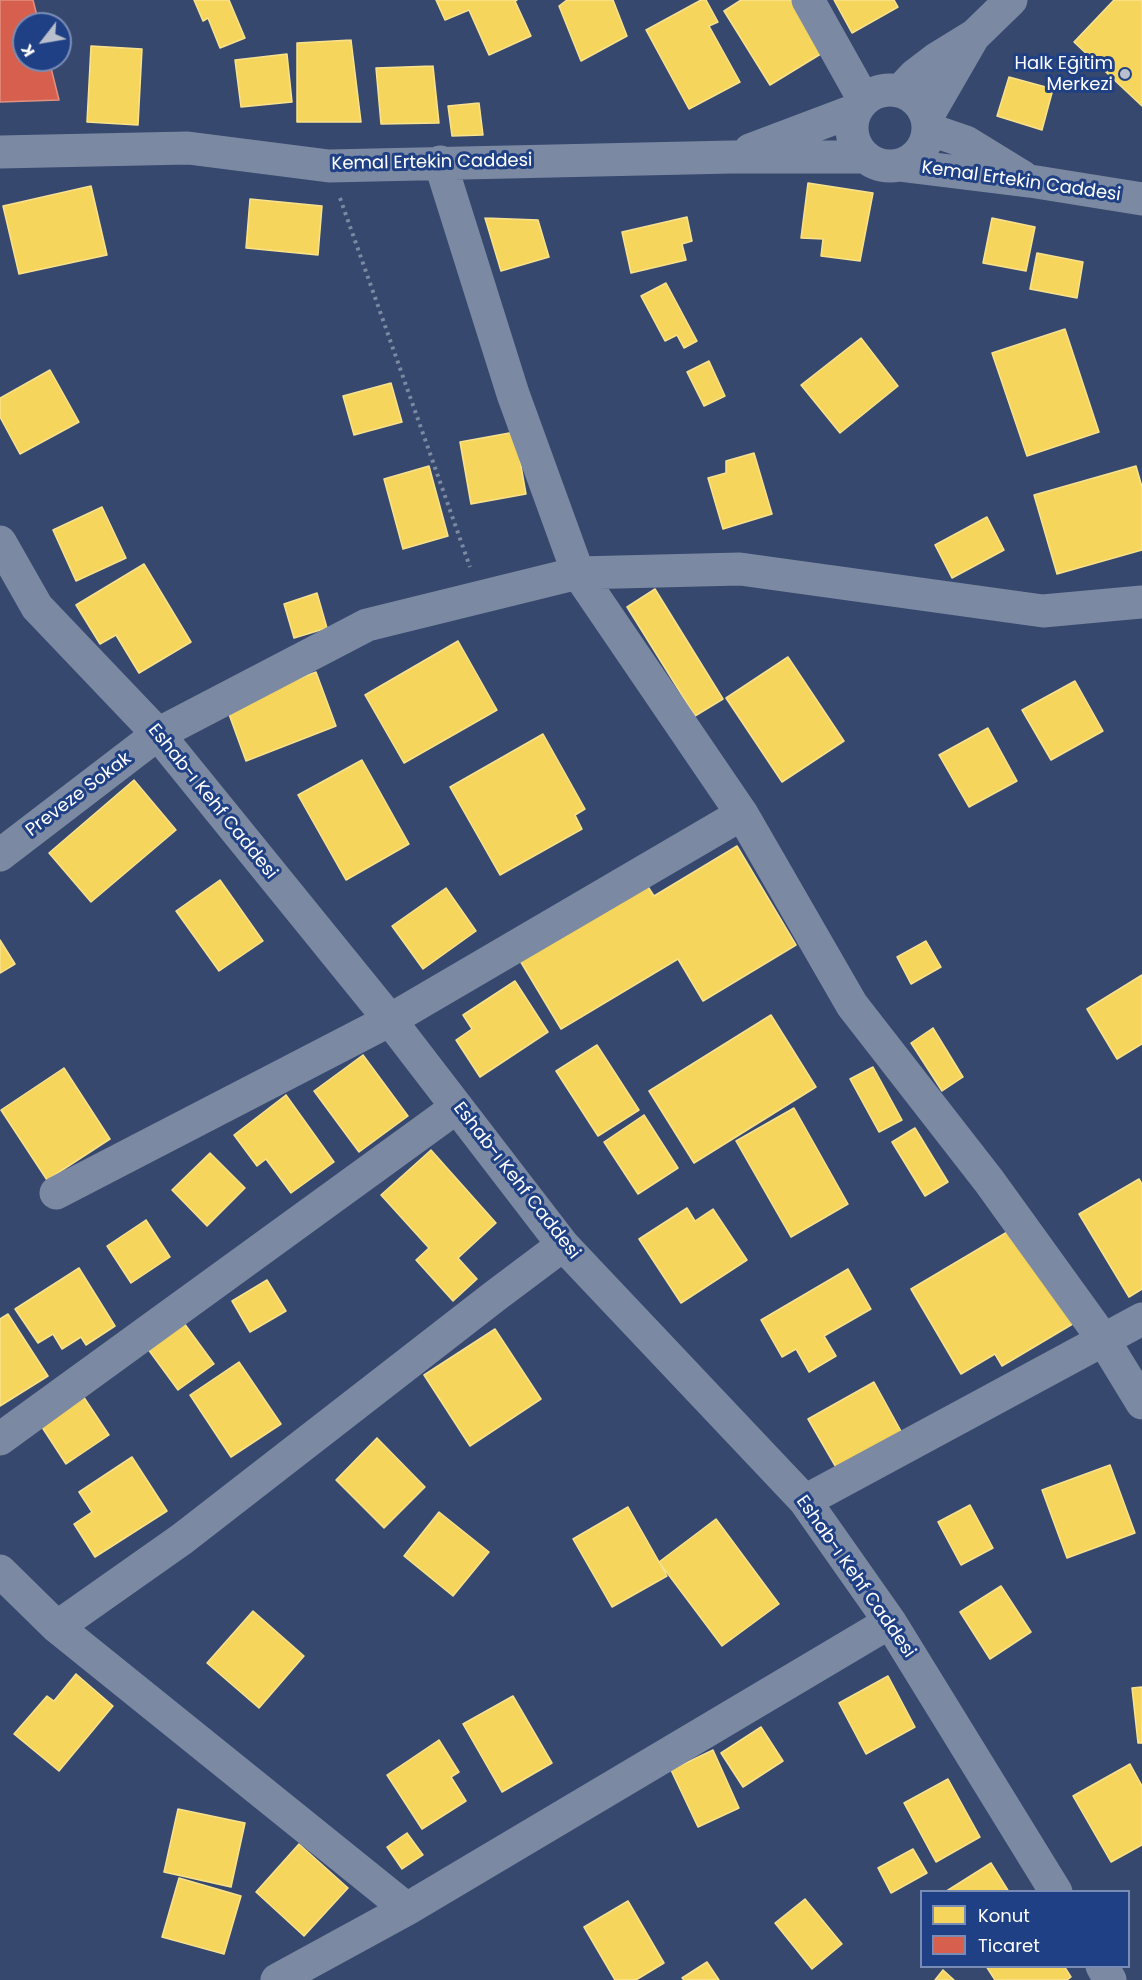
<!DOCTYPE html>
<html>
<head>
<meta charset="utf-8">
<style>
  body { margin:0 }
  #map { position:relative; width:1142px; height:1980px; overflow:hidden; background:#36486d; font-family:Poppins,sans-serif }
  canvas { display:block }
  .legend { position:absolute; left:920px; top:1890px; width:210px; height:78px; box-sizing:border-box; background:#1f4084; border:2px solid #798cb5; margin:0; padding:8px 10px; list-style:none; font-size:18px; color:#fff }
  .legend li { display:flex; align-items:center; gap:12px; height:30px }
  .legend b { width:30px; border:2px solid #798cb5 }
  .north { position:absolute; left:12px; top:12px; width:60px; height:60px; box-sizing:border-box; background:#1f4084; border:2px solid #798cb5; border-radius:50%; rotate:239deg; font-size:16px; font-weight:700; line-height:24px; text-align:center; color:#fff }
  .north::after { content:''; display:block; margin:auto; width:21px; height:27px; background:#b9bfcc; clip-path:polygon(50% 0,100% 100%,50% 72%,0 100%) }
</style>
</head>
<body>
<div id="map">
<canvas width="1142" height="1980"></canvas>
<ul class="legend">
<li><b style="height:16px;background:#f6d55c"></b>Konut</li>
<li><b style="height:16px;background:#d6604d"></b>Ticaret</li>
</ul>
<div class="north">K</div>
</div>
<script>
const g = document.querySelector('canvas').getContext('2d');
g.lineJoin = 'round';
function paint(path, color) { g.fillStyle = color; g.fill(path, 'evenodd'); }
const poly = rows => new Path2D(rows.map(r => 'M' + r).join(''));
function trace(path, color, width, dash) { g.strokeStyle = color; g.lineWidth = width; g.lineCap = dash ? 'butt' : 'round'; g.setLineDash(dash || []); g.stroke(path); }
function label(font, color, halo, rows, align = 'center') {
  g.font = font + ' Poppins,sans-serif'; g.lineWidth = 6; g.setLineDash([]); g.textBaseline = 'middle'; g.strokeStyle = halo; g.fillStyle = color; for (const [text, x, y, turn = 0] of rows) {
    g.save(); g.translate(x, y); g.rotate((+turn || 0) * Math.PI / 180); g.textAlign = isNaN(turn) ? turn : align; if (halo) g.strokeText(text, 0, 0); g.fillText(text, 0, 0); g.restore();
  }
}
const homes = poly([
  [194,0,229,0,245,38,220,48,208,18,203,21,194,0],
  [436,0,517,0,515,1,531,36,489,55,469,10,445,20,436,0],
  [567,0,613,0,627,36,581,61,559,6,567,0],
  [701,0,706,0,718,22,709,26,740,82,689,109,646,30,701,0],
  [741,0,791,0,824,52,770,85,724,11,741,0],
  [834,0,894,0,898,7,852,33,834,0],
  [1114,0,1142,0,1142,106,1074,42,1114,0],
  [351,40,361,122,297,122,297,43,351,40],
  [91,46,142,49,138,125,87,122,91,46],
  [287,54,292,102,241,107,235,60,287,54],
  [433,66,439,123,381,124,376,68,433,66],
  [1009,77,1053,89,1042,130,997,116,1009,77],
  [479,103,483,135,452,136,448,106,479,103],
  [808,183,873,193,860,261,821,256,823,239,801,238,808,183],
  [91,186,107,255,19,274,3,206,91,186],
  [250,199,322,206,318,255,246,248,250,199],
  [687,217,692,241,682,244,686,260,631,273,622,232,687,217],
  [485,218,538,220,549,257,501,271,485,218],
  [992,218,1035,227,1026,271,983,263,992,218],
  [1037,253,1083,262,1077,298,1030,289,1037,253],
  [666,283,697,341,684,348,677,335,665,341,641,296,666,283],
  [1065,329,1099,432,1027,456,992,353,1065,329],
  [861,338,898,386,840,433,801,385,861,338],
  [709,361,725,396,704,406,687,372,709,361],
  [50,370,79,422,20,454,0,417,0,398,50,370],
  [391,383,402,422,354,435,343,396,391,383],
  [515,432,526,494,471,504,460,442,515,432],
  [754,453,772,514,723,529,708,478,726,473,726,461,754,453],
  [429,466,448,536,403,549,384,479,429,466],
  [1136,466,1142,487,1142,550,1057,574,1034,495,1136,466],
  [102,507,126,558,76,581,53,530,102,507],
  [987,517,1004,550,952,578,935,545,987,517],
  [144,564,191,642,139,673,116,635,100,644,76,605,144,564],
  [655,589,723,699,695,716,627,607,655,589],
  [317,593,327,628,294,638,284,604,317,593],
  [458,641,497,710,404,763,365,695,458,641],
  [788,657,844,741,782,782,726,698,788,657],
  [316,672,336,726,246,761,226,706,316,672],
  [1075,681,1103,731,1051,760,1022,710,1075,681],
  [988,728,1017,781,969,807,939,755,988,728],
  [543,734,585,809,575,815,582,829,500,875,450,787,543,734],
  [362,760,409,844,346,880,298,795,362,760],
  [134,780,176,830,91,902,49,853,134,780],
  [737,846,796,945,703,1001,678,959,561,1029,519,959,645,882,654,896,737,846],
  [220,880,263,941,219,971,176,911,220,880],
  [446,888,476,931,423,969,392,926,446,888],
  [0,940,15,964,0,973,0,940],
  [926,941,941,967,911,984,897,957,926,941],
  [1142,975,1142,1044,1117,1059,1087,1009,1142,975],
  [515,981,548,1032,480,1077,456,1040,472,1029,463,1015,515,981],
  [771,1015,816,1087,694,1163,649,1091,771,1015],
  [933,1028,963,1077,942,1091,911,1043,933,1028],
  [597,1045,639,1110,598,1136,556,1071,597,1045],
  [363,1055,408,1116,359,1152,314,1091,363,1055],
  [873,1067,902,1120,879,1132,850,1079,873,1067],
  [64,1068,110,1139,47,1180,1,1110,64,1068],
  [286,1095,334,1162,291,1193,266,1159,257,1166,234,1135,286,1095],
  [794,1108,848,1204,791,1237,736,1141,794,1108],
  [644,1115,678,1168,638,1194,604,1142,644,1115],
  [915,1128,948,1182,925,1196,892,1142,915,1128],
  [431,1150,496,1223,458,1258,477,1279,453,1301,416,1260,429,1248,381,1195,431,1150],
  [210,1153,245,1188,207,1226,172,1190,210,1153],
  [1139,1179,1142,1184,1142,1289,1129,1297,1079,1214,1139,1179],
  [687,1208,695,1221,713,1209,747,1260,681,1303,639,1239,687,1208],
  [146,1220,170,1257,131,1283,107,1246,146,1220],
  [1019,1225,1076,1322,1002,1366,995,1354,961,1374,911,1289,1019,1225],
  [79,1268,115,1326,86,1345,81,1337,62,1349,53,1334,38,1343,15,1309,79,1268],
  [848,1269,871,1309,824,1336,836,1356,809,1372,796,1349,782,1357,761,1320,848,1269],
  [267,1280,286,1311,250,1332,232,1301,267,1280],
  [8,1314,48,1376,0,1406,0,1319,8,1314],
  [181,1319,214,1364,178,1390,145,1345,181,1319],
  [495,1329,541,1399,470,1446,424,1375,495,1329],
  [239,1362,281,1424,231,1457,190,1395,239,1362],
  [874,1382,902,1433,837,1469,808,1419,874,1382],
  [81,1393,109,1435,66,1464,38,1421,81,1393],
  [377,1438,425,1487,384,1528,336,1480,377,1438],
  [132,1457,167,1511,95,1557,74,1524,92,1512,79,1492,132,1457],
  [1110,1465,1135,1533,1067,1558,1042,1490,1110,1465],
  [970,1505,993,1548,961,1565,938,1522,970,1505],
  [628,1507,667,1576,612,1607,573,1539,628,1507],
  [439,1512,489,1552,453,1596,404,1556,439,1512],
  [716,1519,779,1604,722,1646,659,1562,716,1519],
  [1001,1586,1031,1632,990,1659,960,1612,1001,1586],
  [253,1611,304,1656,259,1708,207,1663,253,1611],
  [76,1674,113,1706,59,1771,14,1734,47,1696,54,1701,76,1674],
  [888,1676,915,1727,866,1754,839,1703,888,1676],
  [1142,1687,1142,1743,1138,1743,1132,1688,1142,1687],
  [513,1696,552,1763,502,1792,463,1724,513,1696],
  [761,1727,783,1761,743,1787,721,1753,761,1727],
  [439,1740,459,1772,451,1777,466,1801,422,1829,387,1775,439,1740],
  [713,1750,739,1808,698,1827,671,1770,713,1750],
  [1130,1764,1142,1786,1142,1845,1111,1862,1073,1796,1130,1764],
  [948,1779,980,1837,936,1862,904,1803,948,1779],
  [178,1809,245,1823,231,1887,164,1872,178,1809],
  [407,1833,423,1855,402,1869,387,1847,407,1833],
  [299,1844,348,1888,304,1936,256,1892,299,1844],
  [913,1849,927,1873,891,1893,878,1868,913,1849],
  [991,1863,1009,1892,945,1892,991,1863],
  [179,1878,241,1896,224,1954,162,1937,179,1878],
  [805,1899,842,1944,812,1969,775,1923,805,1899],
  [628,1901,664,1963,636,1980,615,1980,584,1927,628,1901],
  [707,1962,719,1980,684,1980,682,1978,707,1962],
  [986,1966,1064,1966,1071,1977,1067,1980,995,1980,986,1966],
  [943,1970,954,1980,935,1980,943,1970]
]);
paint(homes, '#f6d55c');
trace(homes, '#f9e28d', 1.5);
const shops = poly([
  [0,0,33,0,39,24,24,24,24,60,49,60,59,100,0,102,0,0]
]);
paint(shops, '#d6604d');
trace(shops, '#e29082', 1.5);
trace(poly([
  [340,198,470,567]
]), '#7c89a3', 4, [3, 4.5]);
trace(poly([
  [808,0,864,100],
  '852 128a38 38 0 1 1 76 0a38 38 0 1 1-76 0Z',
  [900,91,915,75,936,59,975,35,1011,0],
  [927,117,972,39],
  [928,129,966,142,1023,177],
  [750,150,856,110],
  [0,152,188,148,329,166,732,157,865,157],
  [440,162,513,394,578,573,742,814,852,1005,989,1181,1103,1339,1142,1403],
  [900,165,1030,181,1142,199],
  [0,542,37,607,158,734,390,1020,563,1245,805,1501,890,1622,1056,1892],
  [0,855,158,734,367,625,578,573,740,569,1043,611,1142,602],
  [56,1193,390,1020,742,814],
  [0,1439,457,1107],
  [805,1501,1142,1319],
  [0,1571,57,1627,407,1909],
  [57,1627,182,1539,495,1296,563,1245],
  [1102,1966,1110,1980],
  [277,1980,407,1909,890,1622]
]), '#7c89a3', 33);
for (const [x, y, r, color] of [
  [1125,74,6,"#b9bfcc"]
]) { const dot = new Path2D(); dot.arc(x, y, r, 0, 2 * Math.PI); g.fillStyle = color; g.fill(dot); trace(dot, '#1f4084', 2); }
label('18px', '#fff', '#1f4084', [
  ["Halk Eğitim",1113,64],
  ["Merkezi",1113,85]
], 'right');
label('18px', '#fff', '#1f4084', [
  ["Kemal Ertekin Caddesi",432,163,-1],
  ["Kemal Ertekin Caddesi",1021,182,8],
  ["Preveze Sokak",79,795,-37],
  ["Eshab-ı Kehf Caddesi",212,802,51],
  ["Eshab-ı Kehf Caddesi",516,1181,52],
  ["Eshab-ı Kehf Caddesi",855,1577,55]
]);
</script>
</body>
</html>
